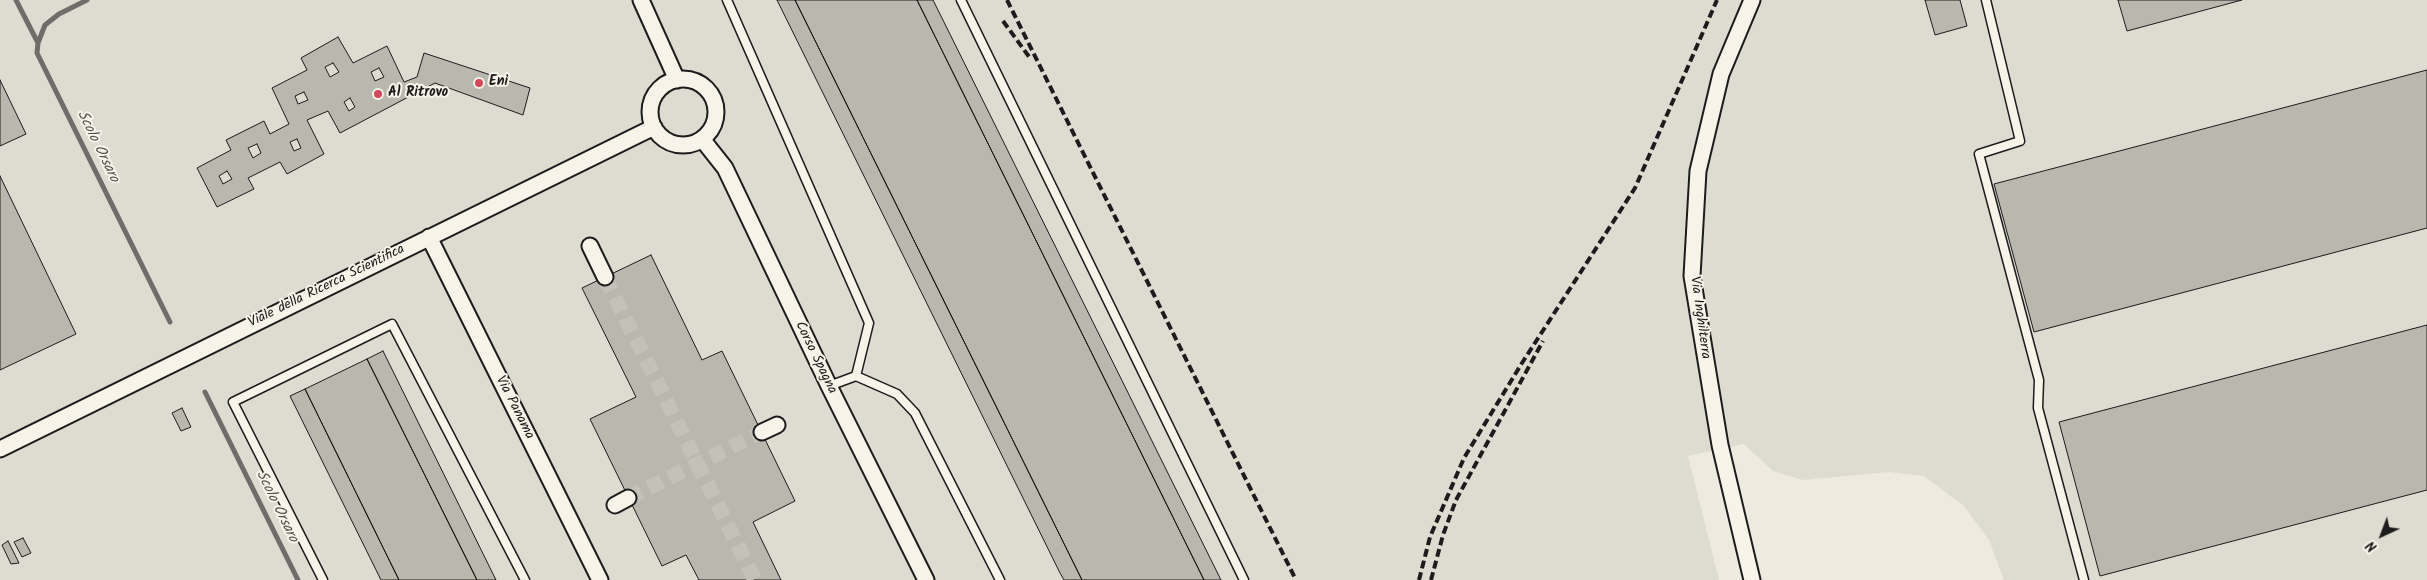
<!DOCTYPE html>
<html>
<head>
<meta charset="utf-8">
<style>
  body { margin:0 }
  #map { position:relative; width:2427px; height:580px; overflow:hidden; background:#eeeae0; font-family:Kalam,sans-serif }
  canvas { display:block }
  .north { position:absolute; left:2357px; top:510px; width:50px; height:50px; -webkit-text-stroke:4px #f7f3e8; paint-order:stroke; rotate:223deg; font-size:14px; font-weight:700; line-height:20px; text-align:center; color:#1c1c1c }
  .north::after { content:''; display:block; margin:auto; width:18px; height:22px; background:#1c1c1c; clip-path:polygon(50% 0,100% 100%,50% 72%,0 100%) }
</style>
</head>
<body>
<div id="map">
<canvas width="2427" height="580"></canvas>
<div class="north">N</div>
</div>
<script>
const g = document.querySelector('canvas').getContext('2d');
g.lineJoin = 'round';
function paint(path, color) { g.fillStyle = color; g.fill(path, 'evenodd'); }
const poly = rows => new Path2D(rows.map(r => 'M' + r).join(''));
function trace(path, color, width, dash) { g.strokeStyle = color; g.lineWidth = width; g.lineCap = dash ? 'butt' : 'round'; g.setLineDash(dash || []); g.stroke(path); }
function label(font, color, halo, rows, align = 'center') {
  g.font = font + ' Kalam,sans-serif'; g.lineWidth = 4; g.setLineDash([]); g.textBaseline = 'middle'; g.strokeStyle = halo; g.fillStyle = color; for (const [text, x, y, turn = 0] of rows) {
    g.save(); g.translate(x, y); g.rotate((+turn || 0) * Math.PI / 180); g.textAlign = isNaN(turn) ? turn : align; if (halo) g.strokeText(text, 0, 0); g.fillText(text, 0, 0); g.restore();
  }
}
paint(poly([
  [0,0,2427,0,2427,580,2004,580,1989,540,1964,506,1924,476,1889,472,1803,480,1773,471,1744,444,1688,456,1719,580,0,580]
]), '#dedbd1');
trace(poly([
  [16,0,38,43],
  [87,0,59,14,45,25,38,43,37,53,170,322],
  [205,392,298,580]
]), '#6f6d69', 5);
const building = poly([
  [777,0,795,0,1082,580,1064,580,1060,573,777,0],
  [795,0,917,0,1204,580,1082,580,795,0],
  [917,0,933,0,1221,580,1204,580,917,0],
  [1925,0,1960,0,1967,26,1935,35,1925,0],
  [2118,0,2242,0,2127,31,2118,0],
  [338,37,353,63,387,46,404,82,417,77,424,53,530,88,523,115,435,83,340,133,328,111,307,120,324,154,287,174,280,162,248,178,254,189,217,207,197,168,231,150,226,140,264,121,270,134,289,124,272,88,307,70,301,58,338,37],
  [333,63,339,72,330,77,325,67,333,63],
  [379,68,384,77,375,81,371,72,379,68],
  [304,92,308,100,298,104,295,96,304,92],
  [350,98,355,107,349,111,344,102,350,98],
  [297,139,301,148,294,151,290,142,297,139],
  [257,144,261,153,253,158,248,148,257,144],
  [227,171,232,179,223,184,219,176,227,171],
  [2427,70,2427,228,2034,332,1994,184,2427,70],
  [0,80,26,134,0,146,0,80],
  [0,176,76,334,0,370,0,176],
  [651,255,702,360,722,351,795,501,753,522,781,580,699,580,686,555,662,566,590,419,636,397,582,288,651,255],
  [2427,325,2427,490,2100,576,2059,422,2427,325],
  [383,351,496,580,477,580,367,359,383,351],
  [367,359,477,580,399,580,305,389,367,359],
  [305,389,399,580,381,580,290,396,305,389],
  [182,408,191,427,181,431,172,413,182,408],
  [23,538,31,553,22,557,14,542,23,538],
  [8,541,19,563,11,564,2,545,8,541]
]);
paint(building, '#bab7af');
trace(building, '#1c1c1c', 1);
trace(poly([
  [605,277,755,580],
  [628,498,762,432]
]), '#c4c1b9', 15, [15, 8]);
const lane = poly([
  [727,0,869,323,856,376],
  [961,0,1244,580],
  [1986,0,2020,141,1979,154,2039,380,2038,408,2084,580],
  [829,386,856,376,897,394,915,413,1000,580],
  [323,580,233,402,392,324,525,580]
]);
const street = poly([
  [641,0,677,80],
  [1752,0,1721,74,1698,171,1692,276,1720,445,1752,580],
  '650 112a33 33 0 1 1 66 0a33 33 0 1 1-66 0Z',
  [702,139,725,168,829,386,926,580],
  [429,237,600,580],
  [590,246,605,277],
  [762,432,777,425],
  [0,449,654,127],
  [615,505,628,498]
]);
trace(lane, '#1c1c1c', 11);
trace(street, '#1c1c1c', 19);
trace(lane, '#f7f3e8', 8);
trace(street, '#f7f3e8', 15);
trace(poly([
  [1007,0,1296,580],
  [1003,21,1030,58],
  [1419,580,1430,537,1464,458,1522,363,1635,188,1717,0],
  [1431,580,1443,535,1456,500,1543,341]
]), '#1c1c1c', 4, [8, 4]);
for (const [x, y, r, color] of [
  [479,83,5,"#d1495b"],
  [378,94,5,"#d1495b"]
]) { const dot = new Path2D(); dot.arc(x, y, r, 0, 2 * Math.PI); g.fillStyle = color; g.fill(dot); trace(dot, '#f7f3e8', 2); }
label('bold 14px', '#1c1c1c', '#f7f3e8', [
  ["Eni",489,83],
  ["Al Ritrovo",388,94]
], 'left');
label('14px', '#1c1c1c', '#f7f3e8', [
  ["Viale della Ricerca Scientifica",327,287,-26],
  ["Via Inghilterra",1699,318,82],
  ["Corso Spagna",815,358,64],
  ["Via Panama",514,408,63]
]);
label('italic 15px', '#535250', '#f7f3e8', [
  ["Scolo Orsaro",97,147,64],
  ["Scolo Orsaro",276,507,64]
]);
</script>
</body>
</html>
